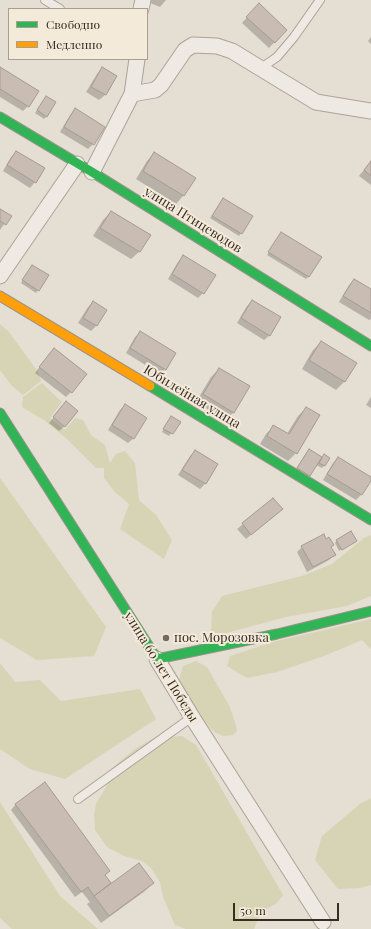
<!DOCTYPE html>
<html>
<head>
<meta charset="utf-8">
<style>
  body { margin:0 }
  #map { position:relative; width:371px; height:929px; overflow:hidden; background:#e5ded2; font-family:"Playfair Display",serif }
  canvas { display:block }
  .legend { position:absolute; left:8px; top:8px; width:140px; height:52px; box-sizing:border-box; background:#f4eada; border:1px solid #aa9e90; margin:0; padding:5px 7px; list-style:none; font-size:12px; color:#3a2c22 }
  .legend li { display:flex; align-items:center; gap:8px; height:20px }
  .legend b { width:20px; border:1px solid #aa9e90 }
  .scale { position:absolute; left:233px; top:903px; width:106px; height:18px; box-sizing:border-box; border:2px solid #3a2c22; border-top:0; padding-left:5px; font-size:12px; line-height:14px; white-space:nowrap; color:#3a2c22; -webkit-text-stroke:3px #f4eada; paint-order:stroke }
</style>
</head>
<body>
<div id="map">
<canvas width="371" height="929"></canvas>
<ul class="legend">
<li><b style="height:5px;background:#30b455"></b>Свободно</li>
<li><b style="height:5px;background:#ff9f0a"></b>Медленно</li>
</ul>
<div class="scale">50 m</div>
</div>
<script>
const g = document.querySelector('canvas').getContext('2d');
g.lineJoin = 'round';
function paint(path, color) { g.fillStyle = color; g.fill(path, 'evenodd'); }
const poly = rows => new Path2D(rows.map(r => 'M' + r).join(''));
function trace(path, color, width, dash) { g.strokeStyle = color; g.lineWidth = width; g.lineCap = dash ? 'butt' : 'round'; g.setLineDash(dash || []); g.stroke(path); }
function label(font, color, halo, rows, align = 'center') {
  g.font = font + ' "Playfair Display",serif'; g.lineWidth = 4; g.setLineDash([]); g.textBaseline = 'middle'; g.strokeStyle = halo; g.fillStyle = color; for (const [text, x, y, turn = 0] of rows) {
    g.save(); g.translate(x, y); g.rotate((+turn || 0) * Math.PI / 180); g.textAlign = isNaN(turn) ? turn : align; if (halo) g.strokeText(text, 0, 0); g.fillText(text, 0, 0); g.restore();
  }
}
paint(poly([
  [0,324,9,332,38,372,41,381,23,395,12,386,0,370],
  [42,383,62,402,50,418,65,430,75,418,83,420,91,435,105,445,110,463,116,454,125,451,135,463,139,500,156,515,172,540,164,559,120,529,129,504,114,491,104,478,104,468,96,468,67,439,44,420,22,407,23,397],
  [0,478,106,627,94,656,37,660,0,638],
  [371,535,371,596,347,606,286,617,219,635,211,632,212,612,222,596,302,576,332,564,364,538],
  [371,619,371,649,362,640,324,656,277,672,247,678,227,666,230,656,273,642],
  [196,661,207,667,230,707,236,726,237,731,233,735,224,736,216,733,209,727,185,697,179,680,183,666],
  [0,663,15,682,40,680,61,701,140,689,156,719,65,779,30,769,0,749],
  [182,736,196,745,283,895,276,904,261,911,254,929,186,929,175,925,163,897,160,882,151,868,142,861,124,856,107,847,95,830,94,814,96,804,107,785,112,768,135,749,154,738],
  [371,798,371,885,360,888,338,889,315,860,322,836,361,803],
  [0,802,60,896,98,929,12,929,0,918]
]), '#d6d4b5');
paint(poly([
  [149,0,166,0,160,7,148,2],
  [259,4,286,30,269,48,242,23],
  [371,37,371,44,368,41],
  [0,68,28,106,23,111,0,97],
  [102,68,115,76,105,95,99,100,86,92,97,74],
  [46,97,47,116,44,119,35,113],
  [75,110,93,144,88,149,60,132,70,115],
  [16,152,35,182,30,188,3,171,11,157],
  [154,153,194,178,183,196,176,204,136,179,147,161],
  [371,161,371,185,359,176],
  [223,199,241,233,239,236,210,218],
  [0,210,10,216,0,230],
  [111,212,139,252,131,259,93,236,103,220],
  [281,233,309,276,306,279,267,255],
  [184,256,203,293,198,298,168,279,178,262],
  [32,266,38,290,36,293,21,283],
  [354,280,371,290,371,319,369,320,339,302,349,285],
  [252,301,270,335,264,340,237,323,247,306],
  [93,302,106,310,96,326,91,331,78,323,88,307],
  [141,332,165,369,160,374,126,353,135,337],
  [321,342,356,363,344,382,336,390,302,369,313,350],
  [49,354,71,392,66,397,35,373],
  [219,369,249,387,233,413,225,420,196,402,211,377],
  [371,397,371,408,366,405],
  [66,403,65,426,59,431,49,423],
  [125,405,134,438,128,443,108,430,120,410],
  [306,408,319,416,296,453,288,461,260,444,266,434,274,426,287,434,298,416],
  [169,420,179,422,169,436,162,432],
  [309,450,322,458,324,456,328,458,324,466,322,468,316,465,293,474,304,456],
  [195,451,217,465,205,484,200,489,178,475,190,456],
  [338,458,371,478,361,495,356,500,323,480,333,463],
  [273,499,276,514,246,539,237,529],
  [337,540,356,541,339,551,335,543],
  [302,547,330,548,334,555,329,560,307,572,297,552],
  [16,804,104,876,107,887,153,883,145,891,101,923,87,904,90,902,82,892,75,897,11,810]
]), '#0003');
const building = poly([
  [259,3,287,30,275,43,246,17,259,3],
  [0,67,39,91,29,107,0,89,0,67],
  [102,67,117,76,106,95,91,87,102,67],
  [46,96,56,102,47,117,37,110,46,96],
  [75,108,105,127,94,145,64,127,75,108],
  [16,151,45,168,36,183,7,165,16,151],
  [154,152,196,178,184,196,143,171,154,152],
  [371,161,371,176,364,170,371,161],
  [223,198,253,216,242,234,212,216,223,198],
  [0,209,12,216,6,225,0,221,0,209],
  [111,211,151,235,140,252,100,228,111,211],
  [281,232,322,257,309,277,268,252,281,232],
  [183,255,216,275,204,294,172,274,183,255],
  [32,265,49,275,39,291,22,280,32,265],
  [354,279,371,289,371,313,343,296,354,279],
  [252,300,281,317,270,336,241,318,252,300],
  [93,301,107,310,97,326,83,318,93,301],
  [140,331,176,353,166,370,130,348,140,331],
  [321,341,357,363,345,382,309,360,321,341],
  [54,348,87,374,72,393,39,367,54,348],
  [219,368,250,386,234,413,203,394,219,368],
  [66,401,78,411,65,427,53,417,66,401],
  [125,404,147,418,134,439,112,425,125,404],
  [306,407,320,415,297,454,267,436,273,425,289,434,306,407],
  [171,416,181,422,173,434,163,429,171,416],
  [309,449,322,457,310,476,297,468,309,449],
  [195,450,218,464,206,484,182,470,195,450],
  [324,454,330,458,325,466,319,463,324,454],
  [338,457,371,477,371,481,362,495,327,474,338,457],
  [273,498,283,509,251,535,242,523,273,498],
  [351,531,357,541,342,550,336,540,351,531],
  [324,534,326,539,329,537,334,545,331,547,336,555,313,567,301,546,324,534],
  [45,782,110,871,105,875,111,883,94,896,88,887,81,892,15,804,45,782],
  [139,863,154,883,109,916,94,896,139,863]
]);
paint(building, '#c9bcb3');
trace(building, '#a69a91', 1);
const lane = poly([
  [45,0,60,9],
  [261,68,277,57,294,37,320,0],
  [78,799,192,717]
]);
const street = poly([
  [141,9,143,0],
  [132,94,155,90,161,85,185,50,193,45,217,46,232,51,316,102,371,111],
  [92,172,132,94,137,59],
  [0,276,77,164],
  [157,659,192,717,323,922]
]);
const fast = poly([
  [0,117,92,172,371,346],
  [150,386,371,520],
  [0,413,157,659,277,634,371,611]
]);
const slow = poly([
  [0,296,150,386]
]);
trace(lane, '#aba39a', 10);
trace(street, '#aba39a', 17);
trace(fast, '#9b938a', 11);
trace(slow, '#9b938a', 11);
trace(lane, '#eee9e2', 8);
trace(street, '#eee9e2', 15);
trace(fast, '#30b455', 9);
trace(slow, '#ff9f0a', 9);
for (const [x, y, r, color] of [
  [166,638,4,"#766a60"]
]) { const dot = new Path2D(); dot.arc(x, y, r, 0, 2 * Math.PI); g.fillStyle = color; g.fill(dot); trace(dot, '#f4eada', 1.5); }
label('13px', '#3a2c22', '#f4eada', [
  ["улица Птицеводов",193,220,32],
  ["Юбилейная улица",192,397,31],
  ["улица 60 лет Победы",161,667,58]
]);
label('13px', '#3a2c22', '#f4eada', [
  ["пос. Морозовка",174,638]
], 'left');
</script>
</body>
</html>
